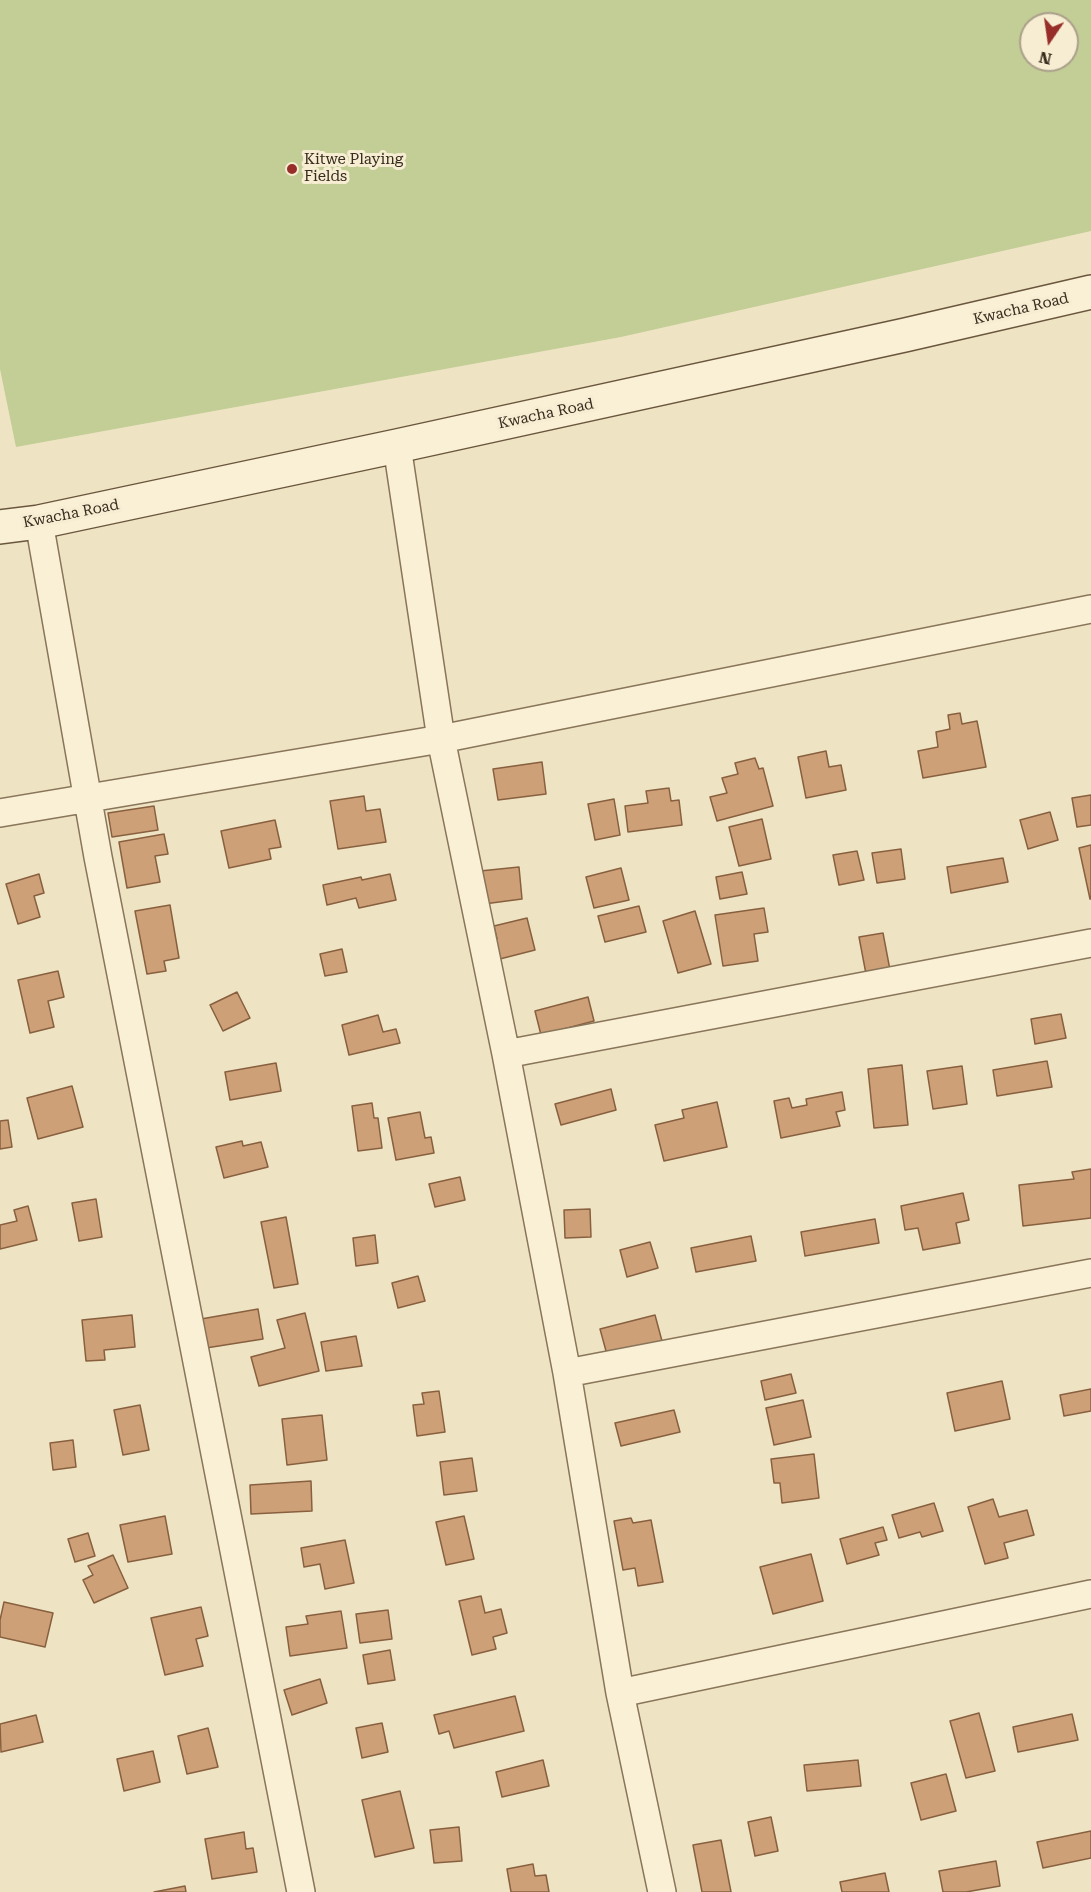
<!DOCTYPE html>
<html>
<head>
<meta charset="utf-8">
<style>
  body { margin:0 }
  #map { position:relative; width:1091px; height:1892px; overflow:hidden; background:#eee4c3; font-family:"Roboto Serif",serif }
  canvas { display:block }
  .north { position:absolute; left:1019px; top:12px; width:60px; height:60px; box-sizing:border-box; background:#f6edd2; border:2px solid #aaa08a; border-radius:50%; rotate:193deg; font-size:16px; font-weight:700; line-height:24px; text-align:center; color:#382c1e }
  .north::after { content:''; display:block; margin:auto; width:21px; height:27px; background:#982e29; clip-path:polygon(50% 0,100% 100%,50% 72%,0 100%) }
</style>
</head>
<body>
<div id="map">
<canvas width="1091" height="1892"></canvas>
<div class="north">N</div>
</div>
<script>
const g = document.querySelector('canvas').getContext('2d');
g.lineJoin = 'round';
function paint(path, color) { g.fillStyle = color; g.fill(path, 'evenodd'); }
const poly = rows => new Path2D(rows.map(r => 'M' + r).join(''));
function trace(path, color, width, dash) { g.strokeStyle = color; g.lineWidth = width; g.lineCap = dash ? 'butt' : 'round'; g.setLineDash(dash || []); g.stroke(path); }
function label(font, color, halo, rows, align = 'center') {
  g.font = font + ' "Roboto Serif",serif'; g.lineWidth = 6; g.setLineDash([]); g.textBaseline = 'middle'; g.strokeStyle = halo; g.fillStyle = color; for (const [text, x, y, turn = 0] of rows) {
    g.save(); g.translate(x, y); g.rotate((+turn || 0) * Math.PI / 180); g.textAlign = isNaN(turn) ? turn : align; if (halo) g.strokeText(text, 0, 0); g.fillText(text, 0, 0); g.restore();
  }
}
paint(poly([
  [0,0,1091,0,1091,231,621,337,16,447,0,369],
  [1031,24,1067,24,1067,60,1031,60]
]), '#c3cd96');
const building = poly([
  [960,713,962,724,977,721,986,767,923,778,918,751,938,747,936,732,950,729,948,715,960,713],
  [826,751,829,767,841,765,846,790,806,798,798,757,826,751],
  [755,758,759,769,763,768,773,806,717,821,710,797,727,793,722,778,738,774,735,763,755,758],
  [542,762,546,794,498,800,493,769,542,762],
  [669,788,671,801,679,800,682,825,628,832,625,806,648,803,646,791,669,788],
  [1091,795,1091,825,1077,827,1072,798,1091,795],
  [364,796,366,811,380,809,386,842,338,849,330,801,364,796],
  [614,799,620,835,595,840,588,804,614,799],
  [154,806,158,830,112,837,108,813,154,806],
  [1050,812,1058,840,1028,849,1020,820,1050,812],
  [762,819,771,859,739,866,729,827,762,819],
  [275,820,281,847,269,849,271,859,229,868,221,831,275,820],
  [164,834,168,854,155,856,160,882,127,888,119,842,164,834],
  [1091,845,1091,899,1090,899,1079,848,1091,845],
  [901,849,905,879,877,883,872,853,901,849],
  [857,851,864,880,839,885,833,855,857,851],
  [1003,858,1008,882,951,893,947,867,1003,858],
  [519,867,522,899,484,904,480,871,519,867],
  [621,868,629,900,594,908,586,877,621,868],
  [742,872,747,894,720,899,716,877,742,872],
  [39,874,44,893,34,896,40,917,18,924,6,884,39,874],
  [390,874,396,900,359,908,356,898,327,905,323,885,361,877,362,880,390,874],
  [170,905,179,958,164,961,166,971,147,974,135,911,170,905],
  [639,906,646,932,605,942,598,916,639,906],
  [764,908,768,932,754,934,758,961,723,966,715,915,764,908],
  [695,911,711,964,678,973,663,921,695,911],
  [527,918,535,950,496,960,491,940,497,939,494,926,527,918],
  [883,933,890,970,866,974,859,937,883,933],
  [342,949,347,972,325,976,320,954,342,949],
  [58,971,64,997,48,1001,54,1027,30,1033,18,980,58,971],
  [237,992,250,1018,223,1031,210,1005,237,992],
  [588,997,594,1021,541,1035,535,1011,588,997],
  [1061,1014,1066,1038,1035,1044,1031,1019,1061,1014],
  [378,1015,383,1032,396,1029,400,1043,349,1055,342,1025,378,1015],
  [1047,1061,1052,1087,997,1096,993,1070,1047,1061],
  [276,1063,281,1091,230,1100,225,1072,276,1063],
  [902,1065,908,1125,874,1128,868,1069,902,1065],
  [962,1066,967,1104,933,1109,927,1071,962,1066],
  [72,1086,83,1127,38,1139,27,1098,72,1086],
  [611,1089,616,1110,561,1125,555,1104,611,1089],
  [842,1092,845,1110,836,1112,840,1126,781,1138,774,1101,789,1098,792,1108,807,1105,806,1099,842,1092],
  [717,1102,727,1147,664,1161,655,1125,684,1118,682,1110,717,1102],
  [372,1103,374,1118,378,1118,382,1148,358,1151,352,1106,372,1103],
  [420,1112,425,1138,431,1137,434,1153,396,1160,388,1118,420,1112],
  [8,1120,12,1147,0,1149,0,1121,8,1120],
  [242,1141,243,1146,261,1142,268,1167,224,1178,216,1147,242,1141],
  [1091,1169,1091,1218,1023,1226,1019,1185,1074,1179,1072,1172,1091,1169],
  [460,1177,465,1200,435,1207,429,1184,460,1177],
  [963,1193,969,1220,956,1223,960,1243,923,1250,918,1228,905,1230,901,1206,963,1193],
  [96,1199,102,1237,79,1241,72,1203,96,1199],
  [28,1206,37,1240,0,1249,0,1225,17,1221,14,1210,28,1206],
  [590,1209,591,1237,565,1238,564,1210,590,1209],
  [286,1217,298,1284,274,1288,261,1222,286,1217],
  [875,1219,879,1243,805,1256,801,1232,875,1219],
  [375,1235,378,1263,356,1266,353,1238,375,1235],
  [751,1236,756,1261,696,1272,691,1248,751,1236],
  [650,1242,658,1268,627,1277,620,1250,650,1242],
  [418,1276,425,1301,398,1308,392,1283,418,1276],
  [258,1309,263,1339,206,1348,201,1319,258,1309],
  [305,1313,319,1371,259,1386,251,1357,285,1348,277,1320,305,1313],
  [132,1315,135,1347,104,1350,105,1360,86,1361,82,1320,132,1315],
  [655,1315,662,1341,609,1362,600,1329,655,1315],
  [356,1336,362,1366,326,1371,321,1342,356,1336],
  [791,1374,796,1393,765,1400,761,1381,791,1374],
  [1002,1381,1010,1419,955,1431,947,1393,1002,1381],
  [1091,1389,1091,1411,1064,1416,1060,1395,1091,1389],
  [439,1391,445,1432,417,1436,413,1405,424,1404,422,1393,439,1391],
  [803,1400,811,1437,774,1445,766,1408,803,1400],
  [140,1405,149,1450,123,1455,114,1410,140,1405],
  [674,1410,680,1432,621,1446,615,1423,674,1410],
  [322,1415,327,1460,287,1465,282,1419,322,1415],
  [73,1440,76,1467,53,1470,50,1443,73,1440],
  [814,1454,819,1498,782,1503,780,1483,774,1483,771,1459,814,1454],
  [472,1458,477,1491,444,1495,440,1462,472,1458],
  [311,1481,312,1511,251,1514,250,1485,311,1481],
  [993,1499,999,1517,1027,1510,1034,1535,1004,1543,1008,1558,985,1564,968,1507,993,1499],
  [934,1503,943,1531,922,1537,920,1532,899,1538,892,1515,934,1503],
  [165,1516,172,1554,128,1562,120,1525,165,1516],
  [464,1516,474,1559,446,1565,436,1522,464,1516],
  [631,1518,633,1523,651,1520,663,1582,638,1586,635,1568,623,1570,614,1521,631,1518],
  [883,1527,887,1540,875,1543,879,1555,847,1564,840,1539,883,1527],
  [88,1533,95,1556,75,1562,68,1539,88,1533],
  [345,1540,354,1583,325,1589,320,1564,304,1567,301,1548,345,1540],
  [811,1554,823,1601,773,1614,760,1567,811,1554],
  [113,1555,128,1588,94,1603,83,1580,93,1575,88,1566,113,1555],
  [481,1596,485,1613,501,1609,507,1633,493,1637,496,1649,472,1655,459,1601,481,1596],
  [4,1602,53,1613,45,1647,0,1637,0,1620,4,1602],
  [201,1607,208,1636,196,1639,203,1666,165,1675,151,1618,201,1607],
  [388,1610,392,1639,360,1643,356,1614,388,1610],
  [341,1611,347,1648,290,1656,286,1627,308,1624,306,1616,341,1611],
  [390,1650,395,1680,368,1684,363,1655,390,1650],
  [320,1679,327,1703,292,1715,284,1690,320,1679],
  [515,1696,524,1731,454,1748,449,1731,439,1734,434,1715,515,1696],
  [979,1713,995,1771,966,1778,950,1721,979,1713],
  [1072,1714,1078,1740,1018,1752,1013,1727,1072,1714],
  [36,1715,43,1742,1,1752,0,1724,36,1715],
  [382,1723,388,1752,362,1758,356,1728,382,1723],
  [208,1728,218,1767,187,1774,178,1736,208,1728],
  [153,1751,160,1782,124,1791,117,1759,153,1751],
  [543,1760,549,1786,502,1797,496,1772,543,1760],
  [858,1760,861,1786,807,1791,804,1765,858,1760],
  [946,1774,956,1811,921,1820,911,1783,946,1774],
  [400,1791,414,1848,375,1857,362,1800,400,1791],
  [771,1817,778,1851,755,1856,748,1822,771,1817],
  [459,1827,462,1861,434,1863,430,1830,459,1827],
  [1091,1831,1091,1858,1043,1868,1037,1842,1091,1831],
  [244,1832,246,1849,253,1848,257,1872,212,1879,205,1839,244,1832],
  [721,1840,731,1892,702,1892,693,1845,721,1840],
  [996,1861,1000,1886,966,1892,943,1892,939,1871,996,1861],
  [533,1864,535,1876,546,1875,549,1892,511,1892,507,1869,533,1864],
  [885,1873,889,1892,842,1892,840,1882,885,1873],
  [185,1886,186,1892,154,1892,185,1886]
]);
paint(building, '#cda078');
trace(building, '#88603f', 1.5);
const minor = poly([
  [397,446,441,739,506,1054,567,1373,620,1693,662,1892],
  [39,522,98,857,301,1892],
  [0,813,441,739,1091,609],
  [506,1054,1091,943],
  [567,1373,1091,1273],
  [620,1693,1091,1594]
]);
const secondary = poly([
  [0,527,39,522,397,446,905,335,1091,292]
]);
trace(minor, '#897559', 30);
trace(secondary, '#6a563d', 36);
trace(minor, '#f9f0d6', 27);
trace(secondary, '#f9f0d6', 33);
for (const [x, y, r, color] of [
  [292,169,6,"#982e29"]
]) { const dot = new Path2D(); dot.arc(x, y, r, 0, 2 * Math.PI); g.fillStyle = color; g.fill(dot); trace(dot, '#f6edd2', 2); }
label('15px', '#382c1e', '#f6edd2', [
  ["Kitwe Playing",304,160],
  ["Fields",304,177]
], 'left');
label('15px', '#382c1e', '#f6edd2', [
  ["Kwacha Road",1021,309,-13],
  ["Kwacha Road",546,414,-12],
  ["Kwacha Road",71,514,-11]
]);
</script>
</body>
</html>
